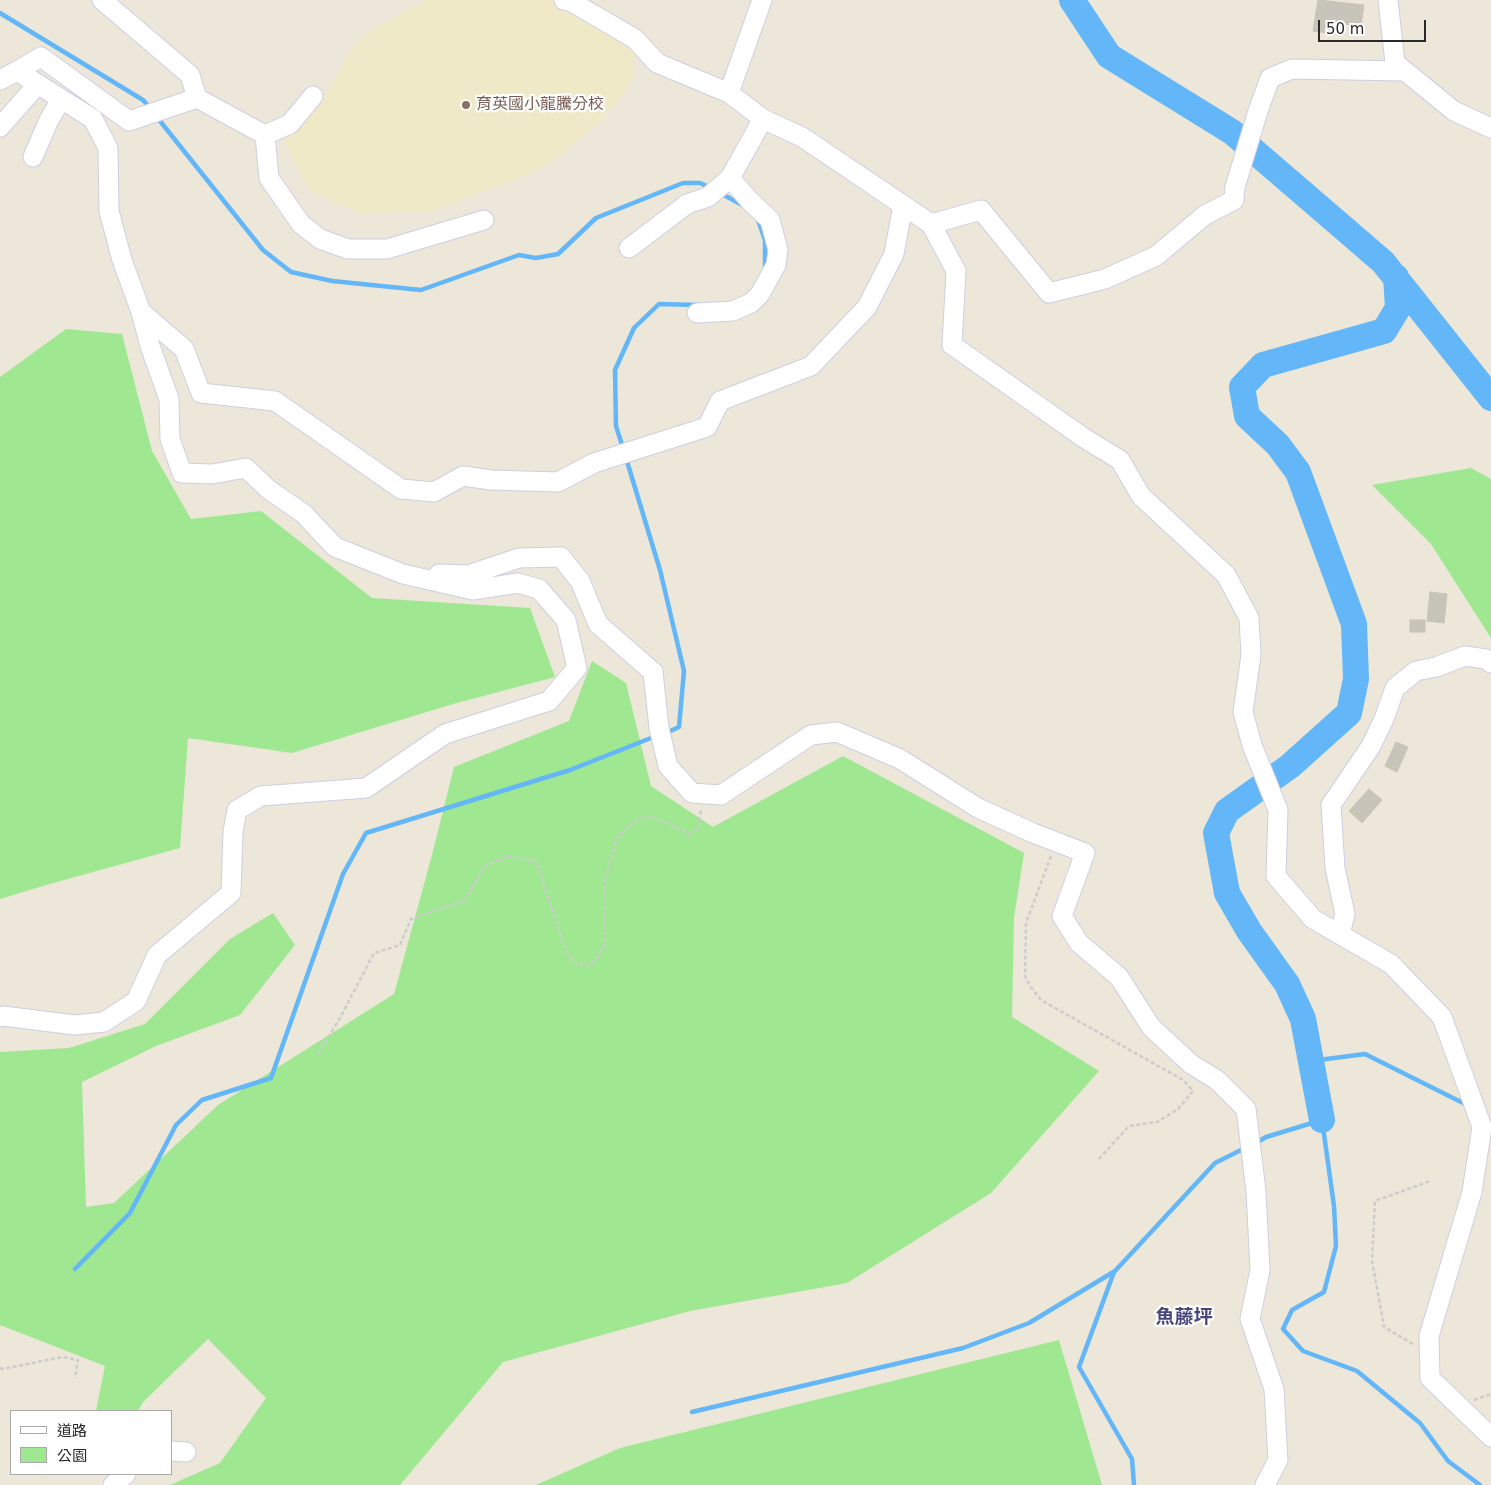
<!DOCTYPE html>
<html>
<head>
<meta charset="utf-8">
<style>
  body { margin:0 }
  #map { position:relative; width:1491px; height:1485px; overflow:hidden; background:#ece7d9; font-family:"DejaVu Sans","Noto Sans TC",sans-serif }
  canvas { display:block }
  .legend { position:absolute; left:10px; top:1410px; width:162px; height:65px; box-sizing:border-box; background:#fff; border:1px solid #a9a9a9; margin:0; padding:6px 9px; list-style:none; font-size:15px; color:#292929 }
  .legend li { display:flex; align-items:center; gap:10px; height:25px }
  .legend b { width:25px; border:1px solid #a9a9a9 }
  .scale { position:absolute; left:1318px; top:20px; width:108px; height:22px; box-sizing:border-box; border:2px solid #292929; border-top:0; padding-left:6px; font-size:15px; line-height:18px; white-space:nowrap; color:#292929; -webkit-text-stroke:4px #fff; paint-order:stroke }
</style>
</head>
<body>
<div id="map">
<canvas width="1491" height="1485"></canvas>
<ul class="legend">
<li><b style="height:6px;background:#fff"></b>道路</li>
<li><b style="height:14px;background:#9fe791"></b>公園</li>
</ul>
<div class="scale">50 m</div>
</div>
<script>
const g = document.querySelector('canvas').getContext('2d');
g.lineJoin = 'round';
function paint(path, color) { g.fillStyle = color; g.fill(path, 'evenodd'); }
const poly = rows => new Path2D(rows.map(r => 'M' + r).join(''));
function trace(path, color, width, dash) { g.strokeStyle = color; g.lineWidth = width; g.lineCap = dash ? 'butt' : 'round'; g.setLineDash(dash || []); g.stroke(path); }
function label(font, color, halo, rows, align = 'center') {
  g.font = font + ' "DejaVu Sans","Noto Sans TC",sans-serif'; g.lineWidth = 4.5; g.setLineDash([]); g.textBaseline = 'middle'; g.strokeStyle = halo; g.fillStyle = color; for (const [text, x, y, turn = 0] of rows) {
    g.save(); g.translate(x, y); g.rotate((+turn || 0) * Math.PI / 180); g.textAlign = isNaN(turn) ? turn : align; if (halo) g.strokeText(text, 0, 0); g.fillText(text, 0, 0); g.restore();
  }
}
paint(poly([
  [428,0,575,0,634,46,632,83,602,120,553,161,532,173,429,212,358,213,308,189,283,138,306,118,329,91,347,54,373,28]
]), '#f0e9c7');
paint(poly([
  [66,329,122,334,152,451,191,519,261,511,372,598,530,608,555,677,453,704,292,753,188,738,180,848,46,885,0,899,0,377],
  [1471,468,1491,479,1491,638,1431,544,1372,485],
  [592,661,626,683,651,786,713,827,843,756,1024,853,1014,918,1012,1017,1099,1071,991,1193,847,1283,690,1311,503,1362,400,1485,170,1485,220,1463,266,1398,208,1339,143,1402,138,1411,96,1411,105,1366,0,1325,0,1052,69,1048,145,1024,230,939,273,913,295,945,240,1015,156,1046,82,1082,86,1207,114,1203,218,1105,394,994,432,855,454,767,569,721],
  [1059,1340,1102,1485,536,1485,620,1448]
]), '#9fe791');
trace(poly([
  [0,13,143,100,150,108],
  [156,116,263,250,291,272,332,281,421,290,519,255,536,258,558,254,596,218,683,183,700,183,711,188],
  [720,193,744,206],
  [757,217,765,240,765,270],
  [623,448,616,426,615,370,634,328,659,304,699,305],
  [626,458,660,570,684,671,679,727,666,733],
  [1311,1061,1365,1054,1467,1105],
  [1256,1143,1266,1137,1322,1120,1334,1206,1336,1246,1324,1292,1292,1310,1283,1329,1303,1351,1357,1371,1420,1423,1448,1461,1480,1485],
  [75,1269,130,1213,176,1125,202,1100,271,1078,343,874,366,833,570,770,656,736],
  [1114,1272,1079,1367,1132,1459,1134,1485],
  [692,1412,963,1348,1029,1323,1115,1271,1215,1163,1247,1147]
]), '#63b6f7', 4.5);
trace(poly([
  [1072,0,1109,56,1232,132,1383,262,1491,398],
  [1322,1120,1303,1019,1287,984,1249,931,1227,893,1216,833,1227,811,1290,766,1349,713,1356,679,1354,624,1298,472,1278,445,1247,416,1242,387,1263,365,1384,331,1398,308,1396,277]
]), '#63b6f7', 26);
const building = poly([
  [1318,0,1364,5,1361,26,1330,22,1328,33,1313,31,1318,0],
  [1430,592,1447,594,1444,623,1427,621,1430,592],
  [1410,620,1425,620,1425,632,1410,632,1410,620],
  [1396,742,1408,747,1397,772,1385,766,1396,742],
  [1369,789,1382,800,1362,823,1349,811,1369,789]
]);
paint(building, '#c7c4b9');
trace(building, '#c7c4b3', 1);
const minor = poly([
  [102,0,190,75,197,98],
  [564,0,572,2,635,39,657,63,729,93,763,119,802,137,931,224,956,271,952,345,1084,438,1120,460,1141,496,1226,575,1249,618,1251,655,1243,712,1252,745,1278,810,1276,876,1313,919,1391,964,1442,1017,1482,1127,1472,1192,1429,1336,1430,1378,1491,1437],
  [1388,0,1395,63,1454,111,1491,128],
  [17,71,41,57,129,121,197,98,265,135,269,178,301,224,320,239,348,249,387,249,484,220],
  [0,80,17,71,93,119,108,148,109,211,122,260,141,312,150,346,169,399,170,439,182,473,212,474,246,468,268,489,304,514,335,547,403,574,473,590,518,583,539,589,566,620,577,668,549,701,445,734,366,788,261,796,237,810,233,832,231,893,157,955,136,1001,104,1022,75,1025,3,1016,0,1017],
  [729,93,762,0],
  [0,127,38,84],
  [265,135,290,124,313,96],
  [33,157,49,120,61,99],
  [931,224,981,210,1049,293,1105,279,1156,256,1205,215,1234,200,1235,187,1258,111,1270,78,1292,69,1405,71],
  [629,248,687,204,708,197,730,178,763,119],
  [141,312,184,349,201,393,275,401,401,489,434,492,463,476,491,480,558,482,594,463,707,427,720,401,811,366,867,307,894,254,903,205],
  [697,313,733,311,751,303,760,294,776,265,778,250,770,220,749,200,730,178],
  [439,574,468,575,519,558,561,557,580,581,598,624,653,672,659,728,668,766,692,793,721,795,811,735,837,732,900,759,978,808,1033,833,1085,853,1062,916,1079,943,1119,977,1151,1027,1191,1064,1217,1080,1246,1109,1256,1191,1260,1270,1250,1319,1274,1389,1278,1460,1265,1485],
  [1340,934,1345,914,1335,868,1331,805,1371,746,1384,719,1395,688,1416,671,1436,667,1465,656,1486,659,1491,663],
  [171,1451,186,1452],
  [113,1485,126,1474]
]);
trace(minor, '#cecee3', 21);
trace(poly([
  [1051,856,1026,923,1025,976,1030,986,1041,1000,1183,1080,1193,1091,1178,1109,1157,1122,1129,1126,1099,1159],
  [318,1054,340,1018,374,953,400,945,411,919,464,901,486,866,507,856,536,861,566,951,573,962,587,966,597,958,604,947,605,879,618,835,639,819,651,816,690,834,698,829,701,809],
  [1413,1344,1384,1327,1372,1261,1375,1201,1430,1181],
  [0,1368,3,1369,62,1357,78,1360,75,1378],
  [1474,1400,1491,1394]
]), '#ccc', 2.5, [4, 2.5]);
trace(minor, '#fff', 19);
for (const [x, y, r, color] of [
  [466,105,5,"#8d6e63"]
]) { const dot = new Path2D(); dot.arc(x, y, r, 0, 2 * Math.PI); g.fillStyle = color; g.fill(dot); trace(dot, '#fff', 2); }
label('16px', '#785e54', '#fff', [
  ["育英國小龍騰分校",476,105]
], 'left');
label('bold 19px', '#46467c', '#fff', [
  ["魚藤坪",1184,1318]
]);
</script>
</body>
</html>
